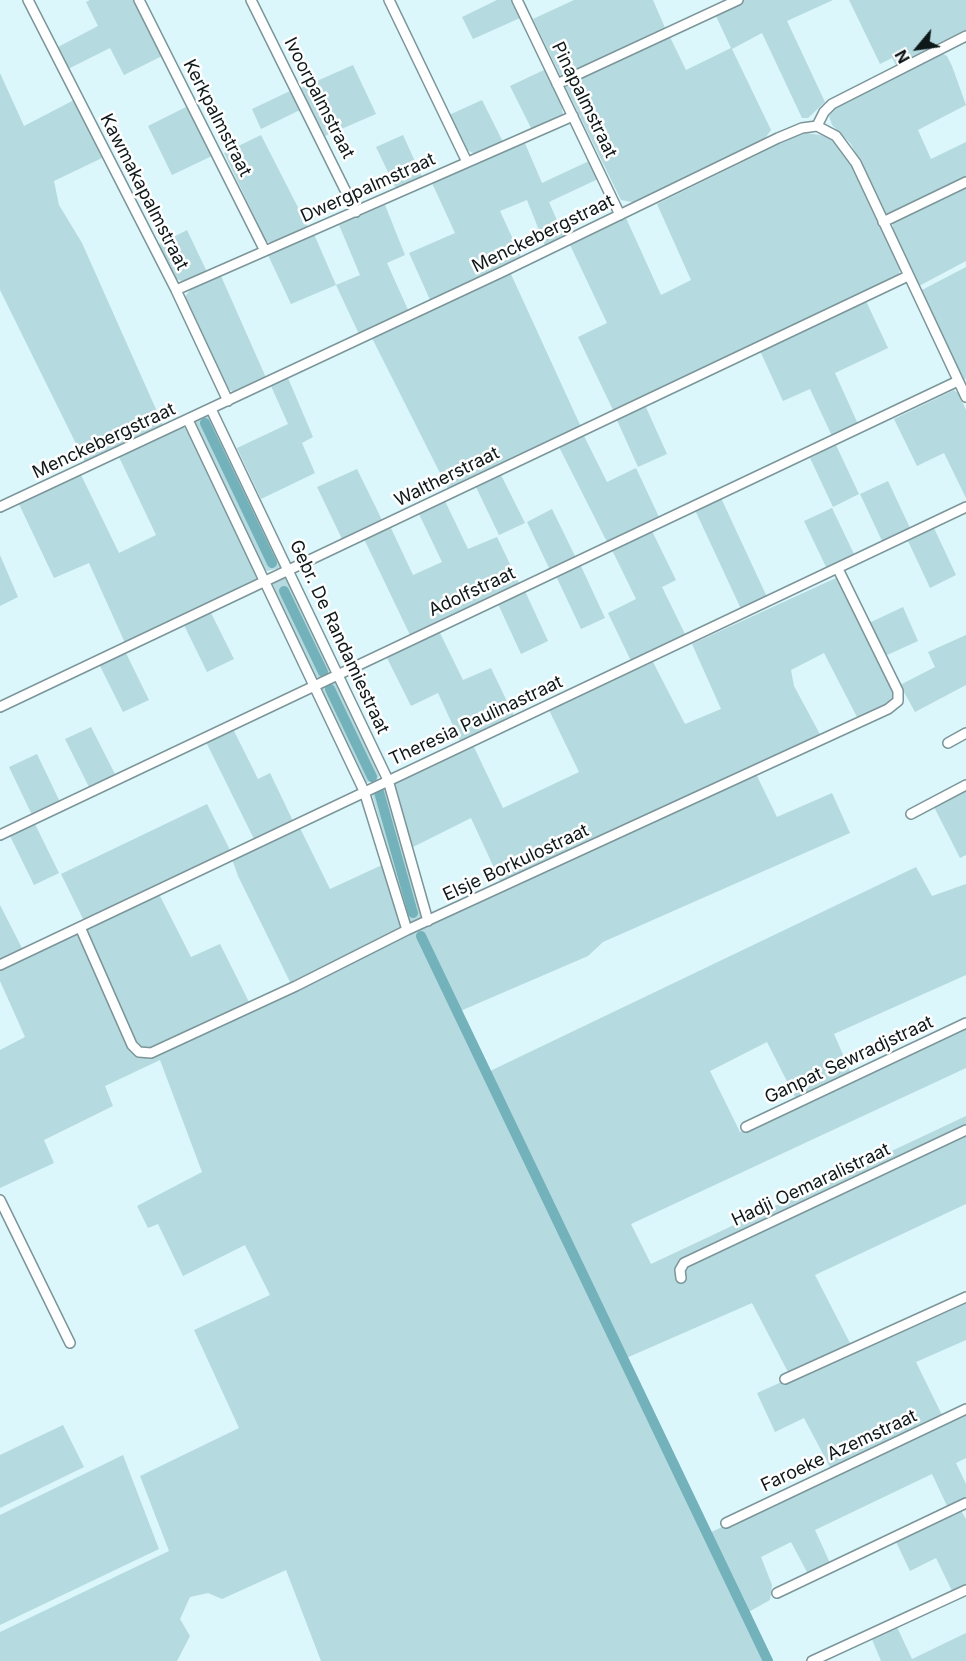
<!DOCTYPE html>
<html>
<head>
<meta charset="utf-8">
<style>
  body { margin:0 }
  #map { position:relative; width:966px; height:1661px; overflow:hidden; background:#dbf7fb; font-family:Inter,sans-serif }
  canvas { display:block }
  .north { position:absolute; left:888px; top:18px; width:60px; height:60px; -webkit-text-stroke:4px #fefefe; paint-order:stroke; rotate:241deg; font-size:16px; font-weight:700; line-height:24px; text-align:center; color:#0e1819 }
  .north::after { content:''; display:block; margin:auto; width:21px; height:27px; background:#0e1819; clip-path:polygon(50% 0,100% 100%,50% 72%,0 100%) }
</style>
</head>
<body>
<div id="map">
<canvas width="966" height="1661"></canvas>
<div class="north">N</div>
</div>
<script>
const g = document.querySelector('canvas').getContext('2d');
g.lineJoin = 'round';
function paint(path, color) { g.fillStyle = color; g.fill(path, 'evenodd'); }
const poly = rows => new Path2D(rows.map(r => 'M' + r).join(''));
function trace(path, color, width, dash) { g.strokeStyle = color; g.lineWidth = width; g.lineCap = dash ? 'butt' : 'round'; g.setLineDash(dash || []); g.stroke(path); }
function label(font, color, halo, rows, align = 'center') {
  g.font = font + ' Inter,sans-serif'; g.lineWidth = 5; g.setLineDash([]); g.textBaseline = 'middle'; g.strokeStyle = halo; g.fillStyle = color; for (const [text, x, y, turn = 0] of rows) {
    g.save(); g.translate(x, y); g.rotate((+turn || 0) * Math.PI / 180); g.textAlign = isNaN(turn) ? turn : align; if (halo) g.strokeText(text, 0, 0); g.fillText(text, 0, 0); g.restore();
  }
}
paint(poly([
  [90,0,134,0,164,55,124,75,110,48,68,69,56,48,98,26,86,2],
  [497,0,511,0,520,18,473,39,462,17],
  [574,0,653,0,666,30,562,79,533,19],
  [744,0,833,0,787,21,825,102,808,118,802,118,762,33,732,49,771,130,763,141,638,203,621,200,564,84,669,35,686,70,731,48,715,14],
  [849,0,966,0,966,33,897,67,892,58,880,64],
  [941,53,947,56,952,66,966,105,918,130,931,159,966,142,966,179,887,217,851,144,832,125,829,116,836,106],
  [353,65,376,114,325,136,301,88],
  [546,69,561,101,563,115,532,130,510,86],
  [0,73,24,126,74,100,102,158,54,181,59,205,82,243,163,425,86,464,0,290],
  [290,91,300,110,261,129,252,109],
  [482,100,503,142,475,154,465,149,449,115],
  [190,105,214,155,172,175,148,126],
  [807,133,826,136,838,145,853,166,900,269,899,275,614,412,578,337,607,323,570,245,626,218,661,295,691,280,657,204,796,136],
  [261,135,309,229,275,244,266,241,224,153],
  [403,135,423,179,397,191,376,147],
  [524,141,542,183,589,161,598,179,549,202,565,239,546,248,527,200,500,211,522,259,431,302,409,253,455,233,432,183],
  [966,186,966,261,919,286,893,230,893,222],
  [385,205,405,255,387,263,409,312,359,334,336,285,291,304,267,253,314,234,336,285,360,275,339,225],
  [187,230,207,272,182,281,173,278,158,245],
  [966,267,966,378,963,382,920,291],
  [510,272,581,427,448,489,372,338],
  [221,276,267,380,239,392,233,392,226,387,186,302,186,295,192,288],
  [866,301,888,348,835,373,858,424,832,436,810,389,783,401,760,351],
  [288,378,313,437,302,443,315,473,261,499,237,448,288,424,271,386],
  [954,390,959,394,966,410,966,498,944,453,917,466,894,419],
  [645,405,667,454,638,467,616,418],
  [205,415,211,418,281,562,280,568,267,571,263,568,194,423],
  [182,427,187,429,258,578,255,582,125,643,89,563,54,578,18,502,81,475,119,553,156,535,118,455],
  [583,434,607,482,636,468,659,517,607,542,558,445],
  [836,445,859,494,833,507,810,458],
  [357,469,382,520,342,539,317,487],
  [500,473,525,523,499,535,475,485],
  [888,481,911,530,883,543,860,494],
  [721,498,767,597,741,609,695,510],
  [445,501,468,549,497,537,519,583,410,635,364,539,390,526,413,575,442,562,419,514],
  [832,508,855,556,827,569,804,521],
  [552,509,576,558,550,570,527,522],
  [934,528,956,575,930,588,908,541],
  [651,529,676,580,662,587,686,636,631,661,608,613,636,599,611,548],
  [0,555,18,597,0,606],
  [580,564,605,618,581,629,556,576],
  [284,577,288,579,330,667,329,673,319,678,314,676,307,665,273,585,273,581],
  [838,577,895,693,894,701,859,721,824,653,791,670,794,686,822,738,501,883,471,818,413,847,393,782,473,745,503,808,579,772,549,710,653,662,685,724,721,709,692,644],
  [525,591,548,641,521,654,498,604],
  [903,607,918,641,885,656,869,623],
  [210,611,234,659,207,672,183,623],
  [439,631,463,680,491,668,514,716,460,741,438,693,411,706,386,656],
  [966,635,966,685,915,712,900,685,935,667,928,652],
  [125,651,149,700,123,712,99,664],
  [334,681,339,683,375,766,379,776,377,780,365,783,320,688],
  [91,727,116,776,90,789,65,739],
  [233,729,258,779,270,773,293,821,254,839,206,742],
  [37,754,60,802,32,815,9,767],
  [756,774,777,817,832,793,850,833,603,942,588,956,458,1012,488,1072,916,867,932,896,966,884,966,975,834,1034,851,1073,796,1099,767,1042,710,1071,740,1132,966,1027,966,1068,631,1224,651,1264,966,1116,966,1204,815,1275,852,1347,789,1374,752,1303,624,1359,707,1534,966,1413,966,1458,956,1463,966,1484,966,1499,948,1508,932,1474,815,1530,830,1563,808,1574,791,1542,761,1557,772,1585,770,1600,745,1614,768,1661,321,1661,286,1570,222,1599,208,1593,190,1597,180,1619,190,1636,177,1661,0,1661,0,1632,169,1551,140,1476,239,1428,194,1330,270,1295,245,1245,183,1276,158,1224,148,1228,137,1206,202,1172,160,1060,105,1086,113,1106,44,1140,54,1163,0,1188,0,1050,25,1037,0,981,0,970,78,933,130,1047,157,1054,409,932,429,925],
  [386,786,424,920,411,926,371,791],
  [966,788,966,855,960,858,933,805],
  [207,804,230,850,84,921,61,874],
  [35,824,59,873,34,885,10,836],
  [299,826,330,889,382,865,402,929,291,984,238,876,232,859],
  [159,894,191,957,220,944,250,1004,152,1049,140,1049,135,1043,86,931,89,927],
  [0,905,23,950,0,960],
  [966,1299,966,1340,916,1362,943,1417,832,1471,804,1418,775,1432,757,1393],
  [63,1425,84,1467,0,1508,0,1455],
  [123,1455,159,1549,0,1625,0,1515],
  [960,1509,966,1519,966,1587,953,1593,936,1558,910,1571,895,1540],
  [896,1625,912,1659,966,1633,966,1661,881,1661,871,1637]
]), '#b5dadf');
trace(poly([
  [205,423,272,563],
  [284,591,323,672],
  [330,689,372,777],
  [379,792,413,913],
  [421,936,768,1661]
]), '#73b2bb', 10);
const street = poly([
  [28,0,176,290,228,401],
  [139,0,265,251],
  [251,0,356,212],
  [389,0,467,162],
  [517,0,620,215],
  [557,84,738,0],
  [817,126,824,112,832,104,966,36],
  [883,222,966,182],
  [176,290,573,116],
  [211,409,388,780,428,921],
  [188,420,364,791,407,930],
  [0,507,504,271,778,138,802,128,817,126,836,136,856,163,966,397],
  [0,707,908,276],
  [948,743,966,733],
  [911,814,966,785],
  [0,835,958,381],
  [80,927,132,1045,139,1052,151,1053,296,986,407,930,888,709,898,701,898,691,838,569],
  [0,965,966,507],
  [746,1127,966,1023],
  [0,1200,70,1343],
  [681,1278,680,1270,684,1263,966,1130],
  [785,1379,966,1297],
  [726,1523,966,1409],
  [777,1593,966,1503],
  [812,1661,966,1590]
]);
trace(street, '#7b9599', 12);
trace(street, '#fff', 9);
label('18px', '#0e1819', '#fefefe', [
  ["Ivoorpalmstraat",319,98,63],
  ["Pinapalmstraat",584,100,64],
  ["Kerkpalmstraat",217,118,63],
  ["Dwergpalmstraat",368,188,-24],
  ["Kawmakapalmstraat",144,192,63],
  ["Menckebergstraat",543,234,-26],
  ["Menckebergstraat",104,441,-25],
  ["Waltherstraat",447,477,-26],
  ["Adolfstraat",472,592,-25],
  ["Gebr. De Randamiestraat",339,637,65],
  ["Theresia Paulinastraat",476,721,-25],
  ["Elsje Borkulostraat",516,863,-25],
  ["Ganpat Sewradjstraat",849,1060,-25],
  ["Hadji Oemaralistraat",811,1185,-25],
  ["Faroeke Azemstraat",839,1451,-25]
]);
</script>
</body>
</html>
